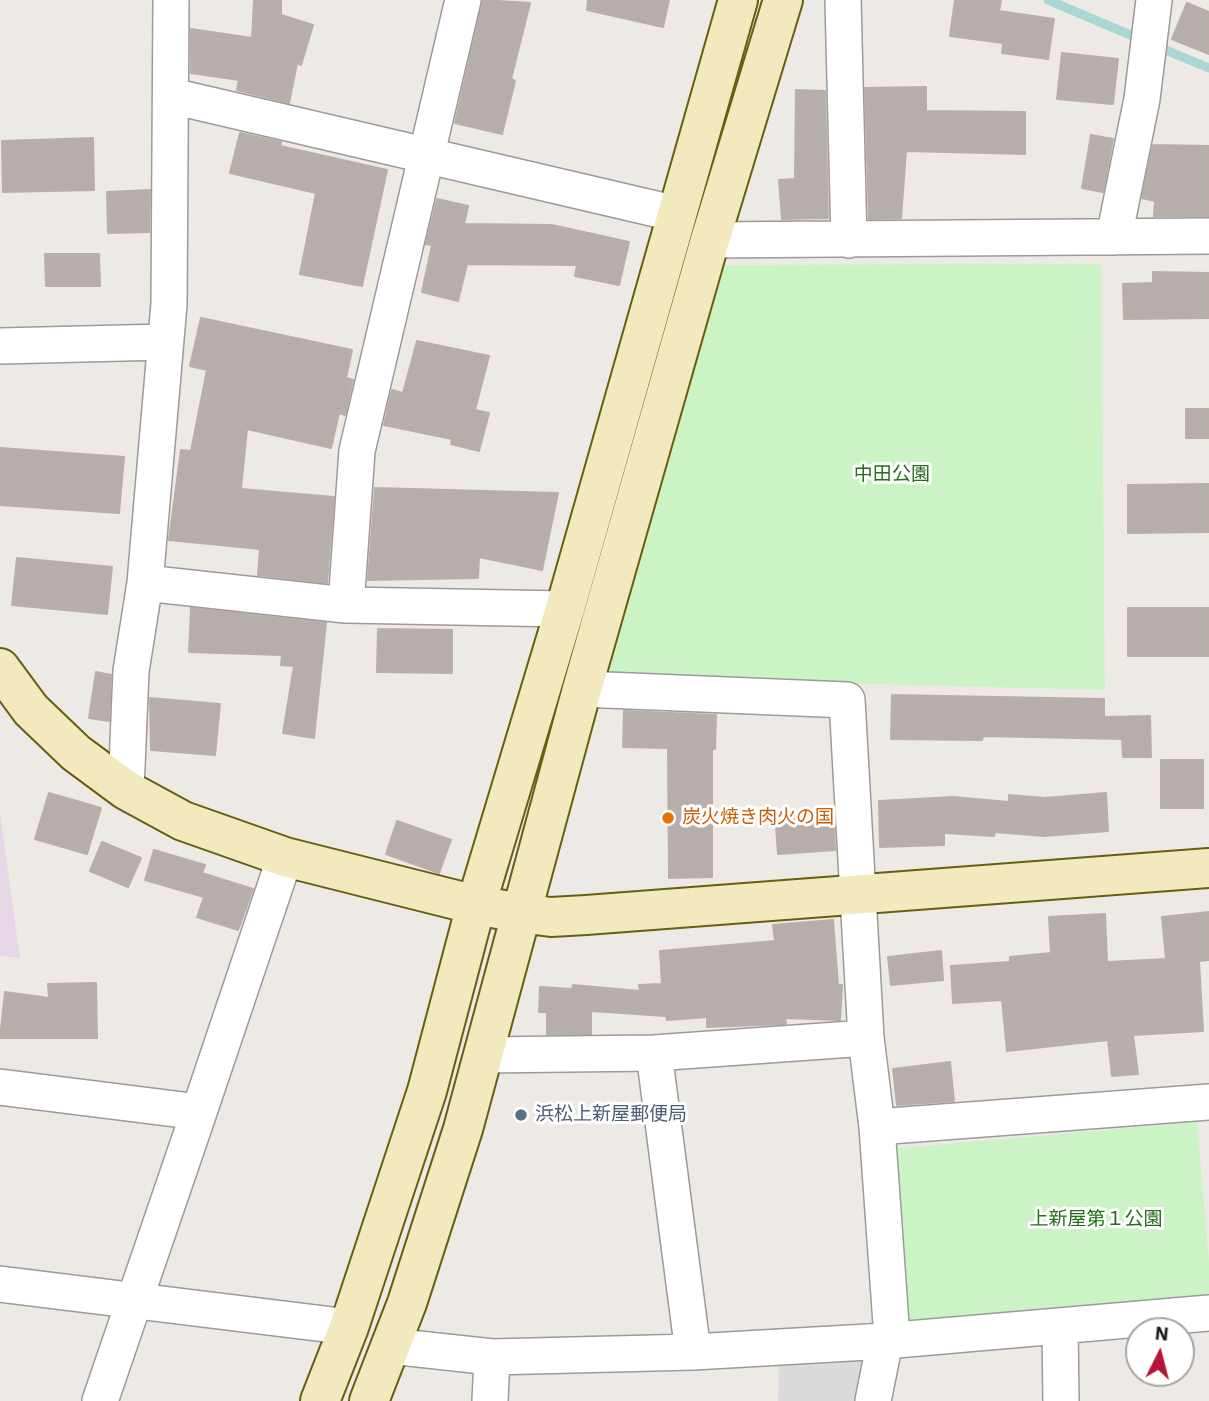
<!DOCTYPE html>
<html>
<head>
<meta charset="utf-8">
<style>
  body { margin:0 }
  #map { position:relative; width:1209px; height:1401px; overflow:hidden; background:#ede9e5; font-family:"IBM Plex Sans",sans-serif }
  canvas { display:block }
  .north { position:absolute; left:1125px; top:1317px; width:70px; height:70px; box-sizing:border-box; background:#fff; border:2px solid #a5a5a5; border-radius:50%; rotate:6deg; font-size:19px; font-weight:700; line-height:28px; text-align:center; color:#1e1e1e }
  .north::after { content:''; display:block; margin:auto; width:24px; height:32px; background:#b51639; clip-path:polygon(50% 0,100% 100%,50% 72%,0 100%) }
</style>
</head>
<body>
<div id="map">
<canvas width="1209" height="1401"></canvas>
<div class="north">N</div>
</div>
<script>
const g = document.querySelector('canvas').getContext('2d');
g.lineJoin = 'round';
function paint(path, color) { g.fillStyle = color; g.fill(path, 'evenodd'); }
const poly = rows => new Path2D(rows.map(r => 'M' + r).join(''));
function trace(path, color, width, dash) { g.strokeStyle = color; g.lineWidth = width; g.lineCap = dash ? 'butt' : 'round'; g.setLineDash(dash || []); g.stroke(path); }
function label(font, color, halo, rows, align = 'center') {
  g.font = font + ' "IBM Plex Sans","Noto Sans JP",sans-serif'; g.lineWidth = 6; g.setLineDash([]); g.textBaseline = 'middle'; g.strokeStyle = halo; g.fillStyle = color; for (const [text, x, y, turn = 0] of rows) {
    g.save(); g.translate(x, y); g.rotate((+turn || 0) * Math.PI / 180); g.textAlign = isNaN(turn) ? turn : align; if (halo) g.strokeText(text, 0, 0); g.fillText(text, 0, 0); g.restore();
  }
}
paint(poly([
  [0,813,20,958,0,956]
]), '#e5d7e6');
paint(poly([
  [1101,264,1105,690,597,677,714,265],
  [1197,1122,1209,1262,1209,1299,905,1325,890,1149]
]), '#ccf3c6');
paint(poly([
  [843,1354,875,1367,866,1401,778,1401,779,1359]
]), '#dadada');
trace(poly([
  [1048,0,1140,39],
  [1156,46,1209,68]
]), '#aad6d6', 9);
const building = poly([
  [254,0,281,0,281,15,313,25,301,65,297,63,289,103,237,90,239,80,191,73,191,29,252,38,254,0],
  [483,0,530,3,511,79,515,81,502,134,455,123,483,0],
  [588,0,669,0,663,27,587,10,588,0],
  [955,0,1001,0,999,11,1054,19,1048,59,1002,53,1003,43,950,36,955,0],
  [1187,3,1209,12,1209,54,1172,39,1187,3],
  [1062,53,1118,59,1113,104,1057,99,1062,53],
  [926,87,926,111,1025,112,1025,154,906,151,901,218,869,219,865,88,926,87],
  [796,90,825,91,828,218,782,219,779,180,795,179,796,90],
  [240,133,281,142,280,146,387,170,362,286,300,274,316,193,230,173,240,133],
  [1091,135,1113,139,1103,192,1082,188,1091,135],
  [93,138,94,190,3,192,2,141,93,138],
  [1153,145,1209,146,1209,216,1154,216,1155,201,1142,198,1153,145],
  [150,190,149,232,108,233,107,192,150,190],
  [437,199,468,206,464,224,552,225,629,242,619,285,575,276,577,265,467,264,458,301,422,292,432,245,426,244,437,199],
  [45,254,99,254,100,286,46,286,45,254],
  [1153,272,1209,273,1209,318,1124,319,1123,284,1153,283,1153,272],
  [201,318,352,350,346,378,353,380,345,415,339,413,331,448,247,429,241,489,334,497,327,583,258,575,260,549,169,540,181,450,191,451,207,370,190,366,201,318],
  [417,341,489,356,475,410,489,413,479,451,451,444,452,439,384,425,392,390,403,393,417,341],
  [1186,409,1209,409,1209,438,1186,438,1186,409],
  [0,448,124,457,119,513,0,505,0,448],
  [1209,484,1209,532,1128,533,1128,485,1209,484],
  [375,488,558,493,542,570,479,557,478,578,368,580,375,488],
  [17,558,112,567,107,614,12,605,17,558],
  [191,608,326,623,314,738,283,733,294,666,281,665,282,655,189,652,191,608],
  [1128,608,1209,608,1209,656,1128,656,1128,608],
  [378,629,452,630,452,673,377,672,378,629],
  [96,672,111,675,109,721,89,718,96,672],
  [892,695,1104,699,1104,717,1150,716,1151,757,1123,757,1122,739,983,736,982,740,891,739,892,695],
  [150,698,220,704,215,755,151,750,150,698],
  [624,711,716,715,715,749,712,749,712,877,669,878,668,748,623,747,624,711],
  [1161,760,1203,760,1203,808,1161,808,1161,760],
  [49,793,101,808,87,854,35,839,49,793],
  [1106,793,1108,831,1044,836,995,832,994,836,944,833,944,845,880,847,879,801,953,797,1009,802,1009,795,1045,798,1106,793],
  [833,809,835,850,778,854,775,812,833,809],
  [397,821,451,840,439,873,386,854,397,821],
  [102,842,141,858,128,887,90,871,102,842],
  [154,850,205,865,202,873,253,889,238,930,197,917,204,897,145,880,154,850],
  [1209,912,1209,960,1199,961,1203,1031,1133,1035,1138,1074,1112,1076,1108,1040,1007,1051,1002,1000,953,1003,951,966,1010,962,1010,957,1051,953,1049,917,1105,914,1107,962,1166,959,1162,917,1209,912],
  [833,920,838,985,842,985,840,1020,785,1018,786,1024,707,1027,707,1017,667,1020,666,1016,591,1011,591,1034,547,1034,547,1012,539,1012,540,987,572,989,573,985,640,991,639,985,662,984,660,951,775,941,773,925,833,920],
  [941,951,943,980,891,985,888,957,941,951],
  [96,983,97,1038,0,1038,5,992,49,998,48,984,96,983],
  [950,1062,954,1101,897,1105,893,1069,950,1062]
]);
paint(building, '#b6aeab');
trace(building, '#bdada9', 2);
const street = poly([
  [843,0,849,240],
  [172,96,677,214],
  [1114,237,1142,99,1154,0],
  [710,240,1209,236],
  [0,346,165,342],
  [145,583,346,605,565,609],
  [346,605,357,451,463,0],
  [582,689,847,700,866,1038,877,1127,892,1338],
  [126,790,131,671,145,583,169,304,171,0],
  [654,1053,693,1352],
  [483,1055,654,1053,866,1038],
  [0,1087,199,1112,285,857],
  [877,1127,1209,1102],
  [0,1284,349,1327],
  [1060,1327,1061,1401],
  [391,1346,492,1357,490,1401],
  [492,1357,693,1352,885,1341,1209,1313],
  [100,1401,199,1112],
  [873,1401,885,1341]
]);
const secondary = poly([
  [0,668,31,710,76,753,126,790,183,821,285,857,476,905,520,913,551,917,586,915,1209,868],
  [320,1401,349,1327,427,1091,476,905,565,609,738,0],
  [369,1401,407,1303,463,1129,582,689,710,240,783,0]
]);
trace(street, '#9b9b9b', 38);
trace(secondary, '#685e11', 42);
trace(street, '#fff', 35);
trace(secondary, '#f2e9be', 38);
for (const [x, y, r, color] of [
  [668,818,7,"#e8710a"],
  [521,1115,7,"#5c6f8a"]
]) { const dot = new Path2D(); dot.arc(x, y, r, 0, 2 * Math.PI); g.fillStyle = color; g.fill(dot); trace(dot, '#fff', 2.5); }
label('19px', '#246f18', '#fff', [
  ["中田公園",892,475],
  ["上新屋第１公園",1096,1220]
]);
label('19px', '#c56008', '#fff', [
  ["炭火焼き肉火の国",682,818]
], 'left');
label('19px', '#4e5e75', '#fff', [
  ["浜松上新屋郵便局",535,1115]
], 'left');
</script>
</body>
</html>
